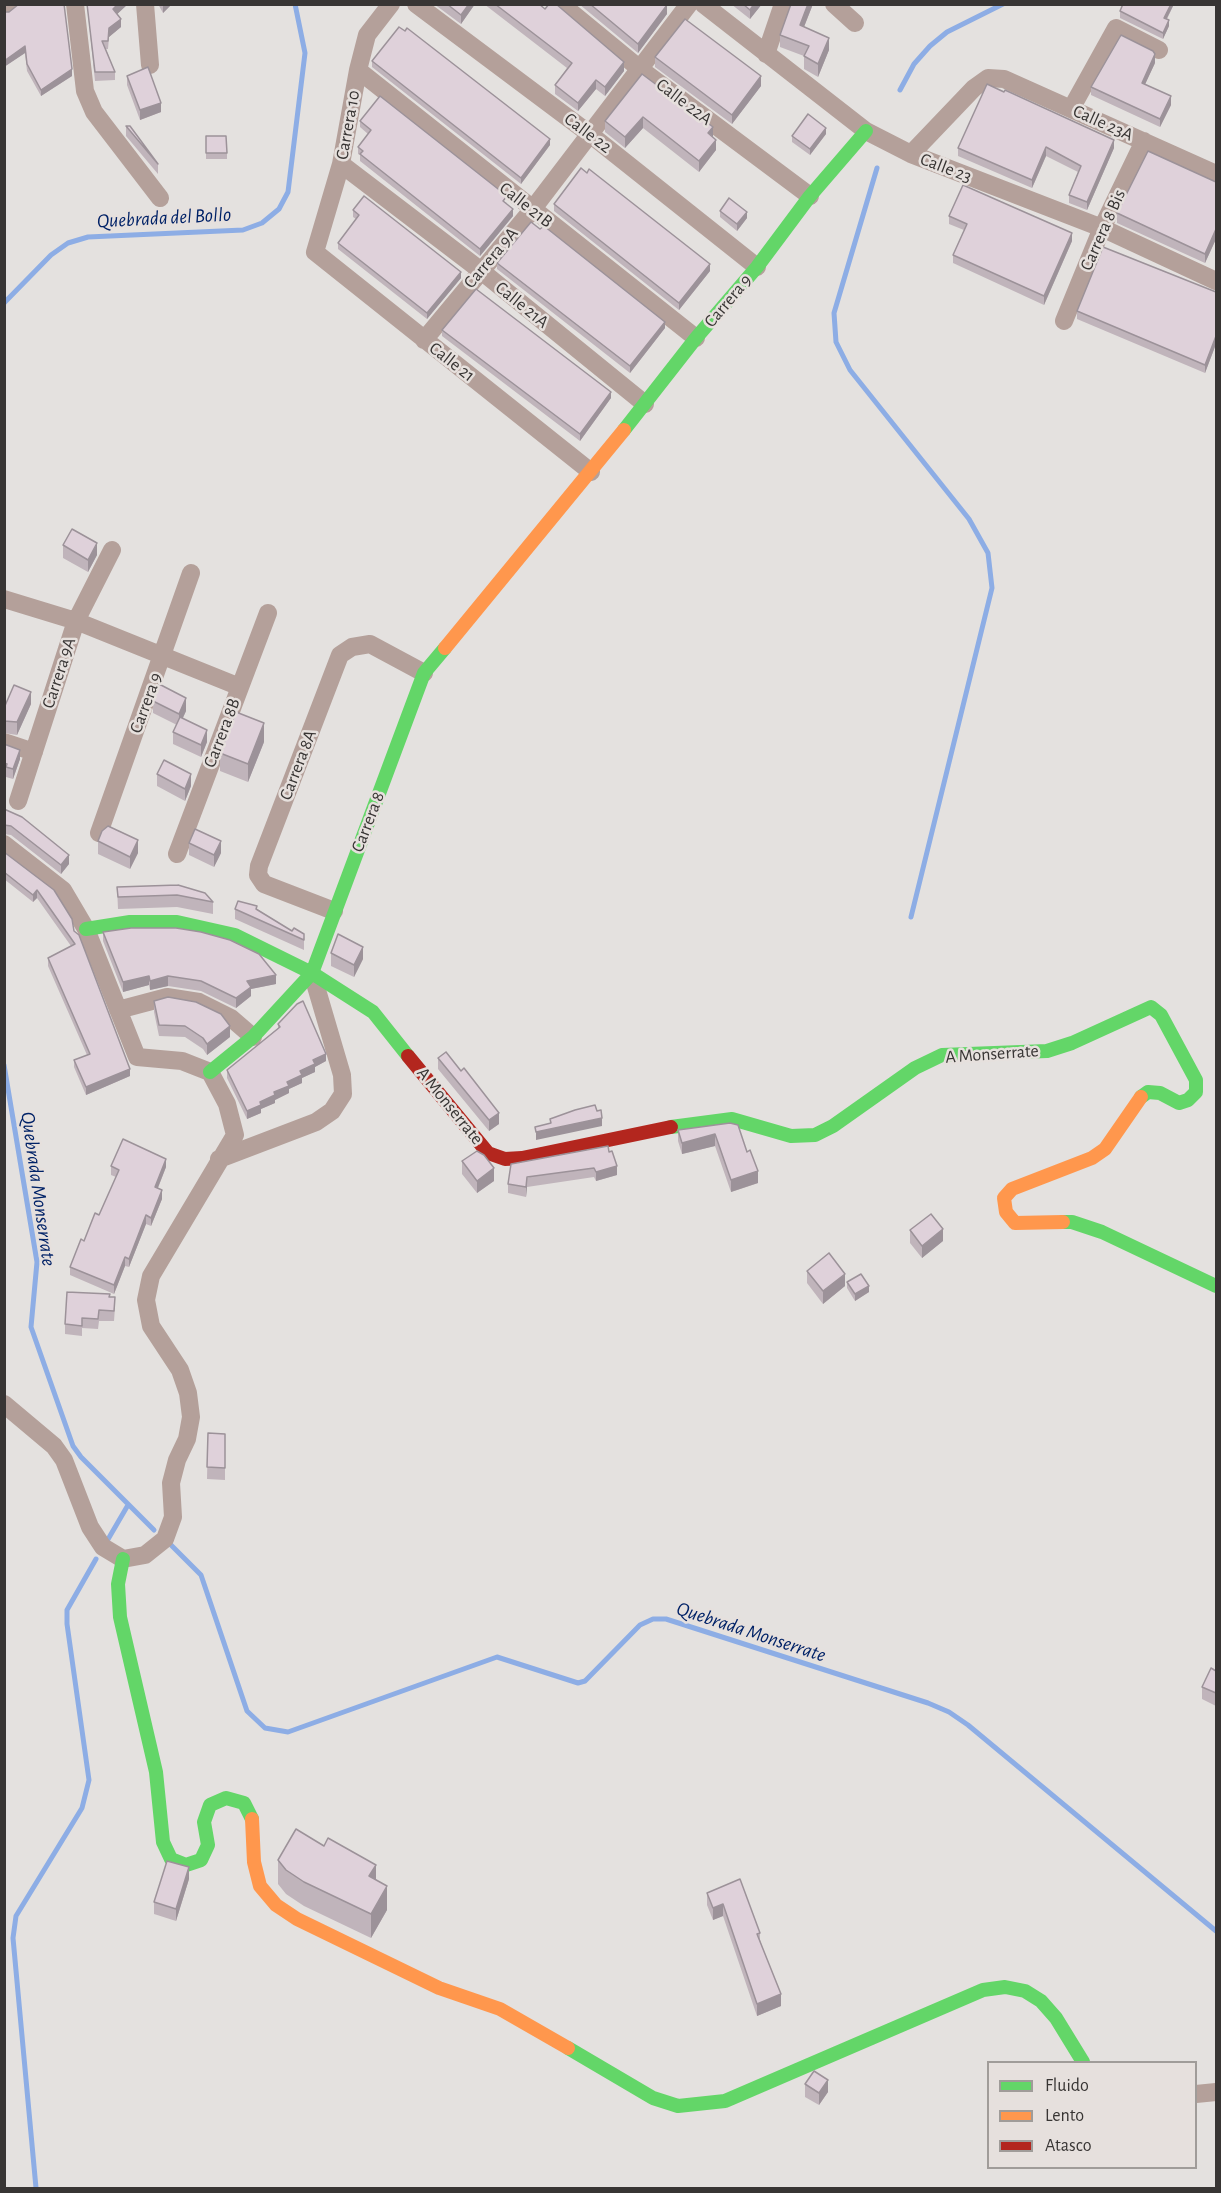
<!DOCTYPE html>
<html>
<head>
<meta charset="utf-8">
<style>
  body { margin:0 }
  #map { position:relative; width:1221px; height:2193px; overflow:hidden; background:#e4e1df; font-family:"Alegreya Sans",sans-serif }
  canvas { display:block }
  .frame { position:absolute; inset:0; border:6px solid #383534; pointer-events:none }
  .legend { position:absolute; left:987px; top:2061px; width:210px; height:108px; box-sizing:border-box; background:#e6e0dd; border:2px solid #a09c99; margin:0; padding:8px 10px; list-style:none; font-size:18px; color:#383534 }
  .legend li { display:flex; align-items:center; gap:12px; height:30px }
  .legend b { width:30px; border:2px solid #a09c99 }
</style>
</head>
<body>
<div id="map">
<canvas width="1221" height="2193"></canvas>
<div class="frame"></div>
<ul class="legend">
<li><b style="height:8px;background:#63d668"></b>Fluido</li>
<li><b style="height:8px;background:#ff974d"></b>Lento</li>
<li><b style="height:8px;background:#b3261e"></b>Atasco</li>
</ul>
</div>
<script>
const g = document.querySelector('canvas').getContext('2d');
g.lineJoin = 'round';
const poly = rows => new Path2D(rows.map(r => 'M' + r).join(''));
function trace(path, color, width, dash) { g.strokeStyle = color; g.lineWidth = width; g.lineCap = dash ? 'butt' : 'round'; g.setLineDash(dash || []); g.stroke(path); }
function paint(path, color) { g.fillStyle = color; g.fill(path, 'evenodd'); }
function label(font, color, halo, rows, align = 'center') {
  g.font = font + ' "Alegreya Sans",sans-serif'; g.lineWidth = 5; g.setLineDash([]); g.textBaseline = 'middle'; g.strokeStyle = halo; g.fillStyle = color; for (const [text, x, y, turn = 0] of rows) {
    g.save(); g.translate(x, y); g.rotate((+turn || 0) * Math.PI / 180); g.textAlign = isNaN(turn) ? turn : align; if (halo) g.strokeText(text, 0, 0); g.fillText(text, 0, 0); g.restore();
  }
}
trace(poly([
  [900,90,914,64,930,46,947,32,1003,4],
  [877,168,834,313,836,342,850,370,969,519,988,553,992,588,911,917],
  [4,303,51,255,68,243,88,237,243,230,262,223,279,209,288,192,305,53,295,4],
  [4,1065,37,1262,31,1327,73,1446,81,1457,154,1530],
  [107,1541,128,1505],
  [171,1545,201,1575,247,1711,265,1728,288,1732,497,1657,578,1683,585,1681,640,1625,653,1619,666,1619,928,1703,949,1712,968,1725,1216,1931],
  [36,2188,13,1938,16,1916,82,1808,89,1780,67,1624,67,1610,96,1559]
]), '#8dade5', 5);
trace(poly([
  [75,4,85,91,94,112,160,198],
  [145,4,150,65],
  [391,4,367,35,358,70,341,164,315,252,591,472],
  [416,4,591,135,757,267],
  [561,4,640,69,810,196],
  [703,4,866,131,911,154,1102,228,1216,281],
  [834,4,855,23],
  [4,9,12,4],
  [766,54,783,4],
  [358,70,696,338],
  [1071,109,1116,28,1159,50],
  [911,154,974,88,988,78,1004,79,1216,174],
  [341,164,480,270,645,404],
  [1064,321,1102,228,1144,141],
  [424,340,532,210,689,4],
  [4,599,76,621,240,687],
  [4,742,34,752],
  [18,801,76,621,112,550],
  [99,833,191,573],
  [4,844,63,890,86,929,137,1057,182,1061,210,1072,227,1104,235,1135,151,1276,146,1300,151,1326,180,1370,188,1393,191,1417,187,1439,177,1460,171,1483,173,1517,165,1539,145,1555,123,1559,103,1547,90,1527,64,1460,54,1446,4,1404],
  [177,854,268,613],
  [334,911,264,884,258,875,259,866,340,655,352,647,370,644,424,673],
  [118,1010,167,997,199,1002,231,1018,253,1037],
  [219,1159,316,1122,332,1111,343,1094,342,1075,312,973],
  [1196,2094,1216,2092]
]), '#b4a09a', 18);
trace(poly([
  [624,430,696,338,757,267,810,196,866,131],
  [86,929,130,922,177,922,235,935,312,973,373,1012,408,1056],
  [210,1072,253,1037,312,973,424,673,445,648],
  [671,1127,732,1119,791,1136,815,1135,833,1126,915,1068,942,1055,1047,1051,1072,1043,1151,1007,1161,1015,1196,1080,1196,1092,1188,1100,1179,1103,1160,1093,1148,1092,1141,1097],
  [1063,1222,1072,1222,1102,1232,1216,1286],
  [123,1559,118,1584,120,1617,156,1772,163,1842,171,1859,186,1865,201,1860,208,1845,204,1822,210,1805,226,1798,244,1803,252,1819],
  [568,2048,653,2098,678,2106,725,2101,983,1990,1005,1987,1025,1991,1041,2001,1056,2018,1083,2062]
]), '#63d668', 14);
trace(poly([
  [445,648,624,430],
  [1063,1222,1015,1223,1006,1212,1004,1198,1012,1189,1092,1158,1105,1149,1141,1097],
  [252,1819,254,1862,260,1886,276,1905,297,1919,439,1988,500,2009,568,2048]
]), '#ff974d', 14);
trace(poly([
  [408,1056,488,1153,505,1159,522,1158,671,1127]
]), '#b3261e', 14);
paint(poly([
  [87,4,128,4,117,14,121,27,109,37,108,49,106,49,115,72,115,80,95,81],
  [158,4,172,4,163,13],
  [434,4,475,4,461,24],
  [484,4,539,4,624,71,605,96,596,89,578,111,555,94,555,85,567,68],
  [579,4,666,4,667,14,638,53],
  [731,4,762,4,750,19],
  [791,4,813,4,804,27,829,50,818,77,804,69,804,56,780,47,780,35],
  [1123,4,1174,4,1167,19,1169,26,1163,39,1120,18,1120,11],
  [4,12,72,76,41,96,27,71,25,53,4,67],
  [655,57,761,86,732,124,655,67],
  [372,61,550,145,521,184,372,67],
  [1155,63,1145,84,1171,105,1160,127,1091,95,1091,87],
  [642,74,713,137,716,150,699,172,643,128,625,148,605,132,605,121],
  [127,76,161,112,140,120,127,85],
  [360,121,507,203,506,203,513,216,480,256,360,161,360,155,358,154,358,147,368,134,360,127],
  [126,126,158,164,158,174,126,136],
  [826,134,810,155,792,142,792,136],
  [206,136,227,153,227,159,206,159],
  [958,148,1114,148,1087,210,1069,203,1069,195,1078,172,1046,156,1032,188,958,156],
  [1216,182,1216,239,1205,263,1117,223,1117,213],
  [554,204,710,271,679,310,554,211],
  [353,210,461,278,427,319,338,249,338,243,356,219,353,217],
  [720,211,747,218,737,231,720,217],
  [949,216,1072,241,1044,305,953,263,953,255,964,230,949,224],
  [497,263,665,328,630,373,497,269],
  [1077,311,1216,344,1205,373,1077,319],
  [442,330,611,398,580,441,442,336],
  [63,545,97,555,88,572,63,558],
  [153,701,186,711,183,718,207,742,201,757,173,744,173,732,177,725,153,713],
  [31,704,17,735,4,733,4,708],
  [264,742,248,782,220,771,220,753],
  [4,744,20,759,13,779,6,777,6,773,4,772],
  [157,774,191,786,185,801,157,786],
  [4,809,69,864,61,874,11,835,4,834],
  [98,841,138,853,130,869,98,854],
  [189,843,221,853,214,867,189,855],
  [4,852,74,931,130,1076,86,1095,74,1067,74,1060,87,1055,48,966,48,958,71,946,37,898,33,902,4,879],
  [178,885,213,902,213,914,177,907,118,909,117,887],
  [235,909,257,909,292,931,304,934,304,950,235,919],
  [103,932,276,984,251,989,251,996,236,1008,201,991,168,986,150,990,149,985,123,992,103,941],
  [331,953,363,959,354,977,331,966],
  [154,1001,230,1037,207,1055,203,1049,185,1037,159,1036,154,1012],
  [278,1024,326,1061,315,1067,315,1072,302,1078,302,1083,289,1089,289,1093,275,1100,275,1103,261,1109,261,1113,247,1119,227,1078,227,1070,278,1028],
  [438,1058,499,1124,489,1131,438,1069],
  [730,1123,758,1183,731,1192,715,1146,682,1154,678,1141,678,1130],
  [609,1152,617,1175,596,1181,594,1177,527,1187,526,1197,508,1193,508,1184],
  [462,1161,494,1181,477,1193,462,1174],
  [111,1166,166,1167,158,1188,162,1199,151,1226,146,1224,129,1267,125,1266,114,1294,70,1275,70,1267,99,1215,116,1177,111,1175],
  [910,1230,943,1241,922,1258,910,1243],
  [807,1271,845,1286,823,1304,807,1283],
  [847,1282,869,1292,855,1301,847,1288],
  [110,1297,115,1307,114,1321,99,1321,98,1329,82,1328,82,1336,65,1334,65,1324],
  [208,1433,225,1434,225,1480,207,1479],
  [1216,1671,1216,1706,1202,1699,1202,1687],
  [324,1846,376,1880,387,1910,371,1938,304,1906,286,1894,278,1884,278,1860],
  [189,1879,176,1921,154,1914,154,1902],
  [707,1893,760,1933,760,1940,781,2006,757,2016,723,1916,713,1920,707,1905],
  [805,2084,828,2092,819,2105,805,2097]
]), '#c0b4bb');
paint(poly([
  [118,4,128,4,113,18,113,9],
  [163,4,172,4,163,13],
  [469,4,475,4,461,24,461,15],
  [754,4,762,4,750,19,750,10],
  [808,4,813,4,800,37,800,25],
  [1171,4,1174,4,1164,24,1164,18],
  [667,5,667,14,638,53,638,44],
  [121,19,121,27,109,37,109,28],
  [1169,20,1169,26,1163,39,1163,33],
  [829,38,829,50,818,77,818,64],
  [25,46,25,53,4,67,4,61],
  [1155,54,1155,63,1142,91,1142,83],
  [624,62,624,71,605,96,605,87],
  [72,69,72,76,41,96,41,90],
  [761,76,761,86,732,124,732,115],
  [596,80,596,89,578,111,578,103],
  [1171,96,1171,105,1160,127,1160,119],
  [161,103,161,112,140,120,140,110],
  [643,117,643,128,625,148,625,137],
  [713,127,713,137,708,133],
  [826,128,826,134,810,155,810,149],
  [550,139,550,145,521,184,521,178],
  [716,140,716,150,699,172,699,161],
  [1114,140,1114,148,1087,210,1087,202],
  [1046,147,1046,156,1032,188,1032,180],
  [513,209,513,216,480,256,480,249],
  [747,212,747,218,737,231,737,224],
  [1216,229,1216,239,1205,263,1205,254],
  [1072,233,1072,241,1044,305,1044,296],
  [710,264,710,271,679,310,679,303],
  [461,272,461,278,427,319,427,313],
  [665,322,665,328,630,373,630,366],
  [1216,336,1216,344,1205,373,1205,365],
  [611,392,611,398,580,441,580,434],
  [97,543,97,555,88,572,88,560],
  [31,692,31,704,17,735,17,722],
  [186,698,186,711,179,726,179,714],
  [264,723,264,742,248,782,248,764],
  [207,730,207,742,201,757,201,745],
  [20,750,20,759,13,779,13,769],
  [191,774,191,786,185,801,185,789],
  [138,840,138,853,130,869,130,857],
  [221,841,221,853,214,867,214,855],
  [69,855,69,864,61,874,61,865],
  [37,890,37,898,33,902,33,895],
  [363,947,363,959,354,977,354,965],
  [276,975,276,984,251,989,251,996,236,1008,236,998,247,981],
  [149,976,149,985,123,992,123,982],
  [168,976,168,986,150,990,150,981],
  [230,1026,230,1037,207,1055,207,1044],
  [326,1054,326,1061,315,1067,315,1072,302,1078,302,1083,289,1089,289,1093,275,1100,275,1103,261,1109,261,1113,247,1119,247,1111,287,1082,313,1060],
  [130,1069,130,1076,86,1095,86,1087],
  [499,1113,499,1124,489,1131,489,1120],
  [602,1118,602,1126,536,1140,536,1132],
  [715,1134,715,1146,682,1154,682,1143],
  [166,1159,166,1167,155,1195,155,1187],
  [617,1166,617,1175,596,1181,596,1172],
  [494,1168,494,1181,477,1193,477,1181],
  [758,1171,758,1183,731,1192,731,1180],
  [527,1177,527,1187,526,1197,526,1187],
  [162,1190,162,1199,151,1226,151,1218],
  [146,1215,146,1224,129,1267,129,1259],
  [943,1229,943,1241,922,1258,922,1246],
  [125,1257,125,1266,114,1294,114,1285],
  [845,1274,845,1286,823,1304,823,1291],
  [869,1286,869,1292,855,1301,855,1294],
  [376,1865,376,1889,369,1876],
  [189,1867,189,1879,176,1921,176,1909],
  [387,1886,387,1910,371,1938,371,1914],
  [723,1904,723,1916,713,1920,713,1908],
  [781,1994,781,2006,757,2016,757,2004],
  [828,2080,828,2092,819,2105,819,2093]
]), '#9c9299');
const building = poly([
  [19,4,64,4,72,69,41,90,27,64,25,46,4,61,4,12,9,12,19,4],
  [87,4,118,4,113,9,121,19,109,28,108,41,102,41,115,72,95,72,87,4],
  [447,4,469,4,461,15,447,4],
  [495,4,539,4,545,9,549,4,556,4,624,62,605,87,596,80,578,103,555,85,572,63,495,4],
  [590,4,666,4,667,5,638,44,590,4],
  [743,4,754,4,750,10,743,4],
  [791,4,808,4,800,25,829,38,818,64,804,56,809,46,780,35,791,4],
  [1123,4,1171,4,1164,18,1169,20,1163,33,1120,11,1123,4],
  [685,19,761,76,732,115,655,57,685,19],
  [399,27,405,31,407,28,550,139,521,178,372,61,399,27],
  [1121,35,1153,51,1155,54,1142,83,1171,96,1160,119,1091,87,1121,35],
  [148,67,161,103,140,110,127,76,148,67],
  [642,74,713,127,708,133,716,140,699,161,643,117,625,137,605,121,642,74],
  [987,84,1004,92,1005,90,1114,140,1087,202,1069,195,1081,166,1046,147,1032,180,958,148,987,84],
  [380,96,507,196,503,201,513,209,480,249,360,154,363,151,358,147,371,130,360,121,380,96],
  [808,114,826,128,810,149,792,136,808,114],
  [126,126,130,126,158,164,126,126],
  [206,136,226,136,227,153,206,153,206,136],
  [1148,151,1216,182,1216,229,1205,254,1117,213,1148,151],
  [581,168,587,173,589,169,710,264,679,303,554,204,581,168],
  [963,185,1072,233,1044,296,953,255,967,224,949,216,963,185],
  [364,196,461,272,427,313,338,243,359,215,353,210,364,196],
  [729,198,747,212,737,224,720,211,729,198],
  [531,222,540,229,544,226,665,322,630,366,497,263,531,222],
  [1103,247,1216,292,1216,336,1205,365,1077,311,1103,247],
  [476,289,611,392,580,434,442,330,476,289],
  [72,529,97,543,88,560,63,545,72,529],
  [159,684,186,698,179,714,153,701,159,684],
  [14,685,31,692,17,722,4,721,4,708,14,685],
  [236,712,264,723,248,764,220,753,236,712],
  [180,717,207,730,201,745,173,732,180,717],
  [4,744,20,750,13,769,6,767,7,764,4,763,4,744],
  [164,760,191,774,185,789,157,774,164,760],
  [4,809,22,817,69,855,61,865,11,826,4,825,4,809],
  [108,826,138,840,130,857,98,841,102,831,108,826],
  [195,829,221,841,214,855,189,843,195,829],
  [4,852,54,890,72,919,74,931,79,935,130,1069,86,1087,74,1060,90,1054,48,958,75,944,37,890,33,895,4,872,4,852],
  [178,885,205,893,213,902,177,895,118,897,117,887,178,885],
  [238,901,257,906,256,909,292,931,294,928,304,934,304,940,235,909,238,901],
  [131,928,176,928,201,932,230,940,259,954,276,975,247,981,251,987,236,998,201,981,168,976,150,981,149,976,123,982,103,932,131,928],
  [338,934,363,947,354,965,331,953,338,934],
  [168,997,196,1002,221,1014,230,1026,207,1044,203,1038,185,1026,159,1025,154,1001,168,997],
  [303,1001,326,1054,313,1060,315,1064,300,1071,302,1075,287,1082,289,1086,274,1092,275,1095,260,1102,261,1105,247,1111,227,1070,280,1027,278,1024,297,1004,303,1001],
  [446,1052,461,1071,464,1068,499,1113,489,1120,438,1058,446,1052],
  [595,1105,597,1111,601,1110,602,1118,536,1132,535,1127,551,1123,550,1119,575,1110,595,1105],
  [730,1123,738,1125,747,1152,750,1150,758,1171,731,1180,715,1134,682,1143,678,1130,730,1123],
  [123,1139,166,1159,155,1187,162,1190,151,1218,146,1215,129,1259,125,1257,114,1285,70,1267,81,1239,84,1241,95,1213,99,1215,119,1170,111,1166,123,1139],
  [608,1146,609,1152,612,1151,617,1166,596,1172,594,1168,527,1177,526,1187,508,1184,511,1164,608,1146],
  [477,1151,484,1155,494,1168,477,1181,462,1161,477,1151],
  [931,1214,943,1229,922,1246,910,1230,931,1214],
  [829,1253,845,1274,823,1291,807,1271,829,1253],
  [861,1274,869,1286,855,1294,847,1282,861,1274],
  [67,1292,110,1294,109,1297,115,1297,114,1311,99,1310,98,1319,82,1318,82,1326,65,1324,67,1292],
  [208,1433,225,1434,225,1468,207,1467,208,1433],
  [1211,1668,1216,1671,1216,1693,1202,1687,1211,1668],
  [296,1829,324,1846,328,1838,376,1865,369,1876,387,1886,371,1914,304,1882,286,1870,278,1860,296,1829],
  [167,1861,189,1867,176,1909,154,1902,167,1861],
  [740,1879,760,1933,757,1934,781,1994,757,2004,723,1904,713,1908,707,1893,740,1879],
  [814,2071,828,2080,819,2093,805,2084,814,2071]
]);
paint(building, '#dfd1da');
trace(building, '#9c9299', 1.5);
label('18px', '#383534', '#e6e0dd', [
  ["Calle 22A",684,102,37],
  ["Calle 23A",1103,123,24],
  ["Carrera 10",348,125,-80],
  ["Calle 22",588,133,37],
  ["Calle 23",946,168,21],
  ["Calle 21B",526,205,38],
  ["Carrera 8 Bis",1103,230,-66],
  ["Carrera 9A",491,258,-50],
  ["Carrera 9",728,301,-50],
  ["Calle 21A",522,305,39],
  ["Calle 21",452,362,38],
  ["Carrera 9A",59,673,-72],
  ["Carrera 9",146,703,-70],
  ["Carrera 8B",222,733,-69],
  ["Carrera 8A",298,765,-69],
  ["Carrera 8",368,822,-69],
  ["A Monserrate",992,1054,-4],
  ["A Monserrate",450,1106,51]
]);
label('italic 20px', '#002267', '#e6e0dd', [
  ["Quebrada del Bollo",164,218,-3],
  ["Quebrada Monserrate",38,1189,82],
  ["Quebrada Monserrate",751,1632,18]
]);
</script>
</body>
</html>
